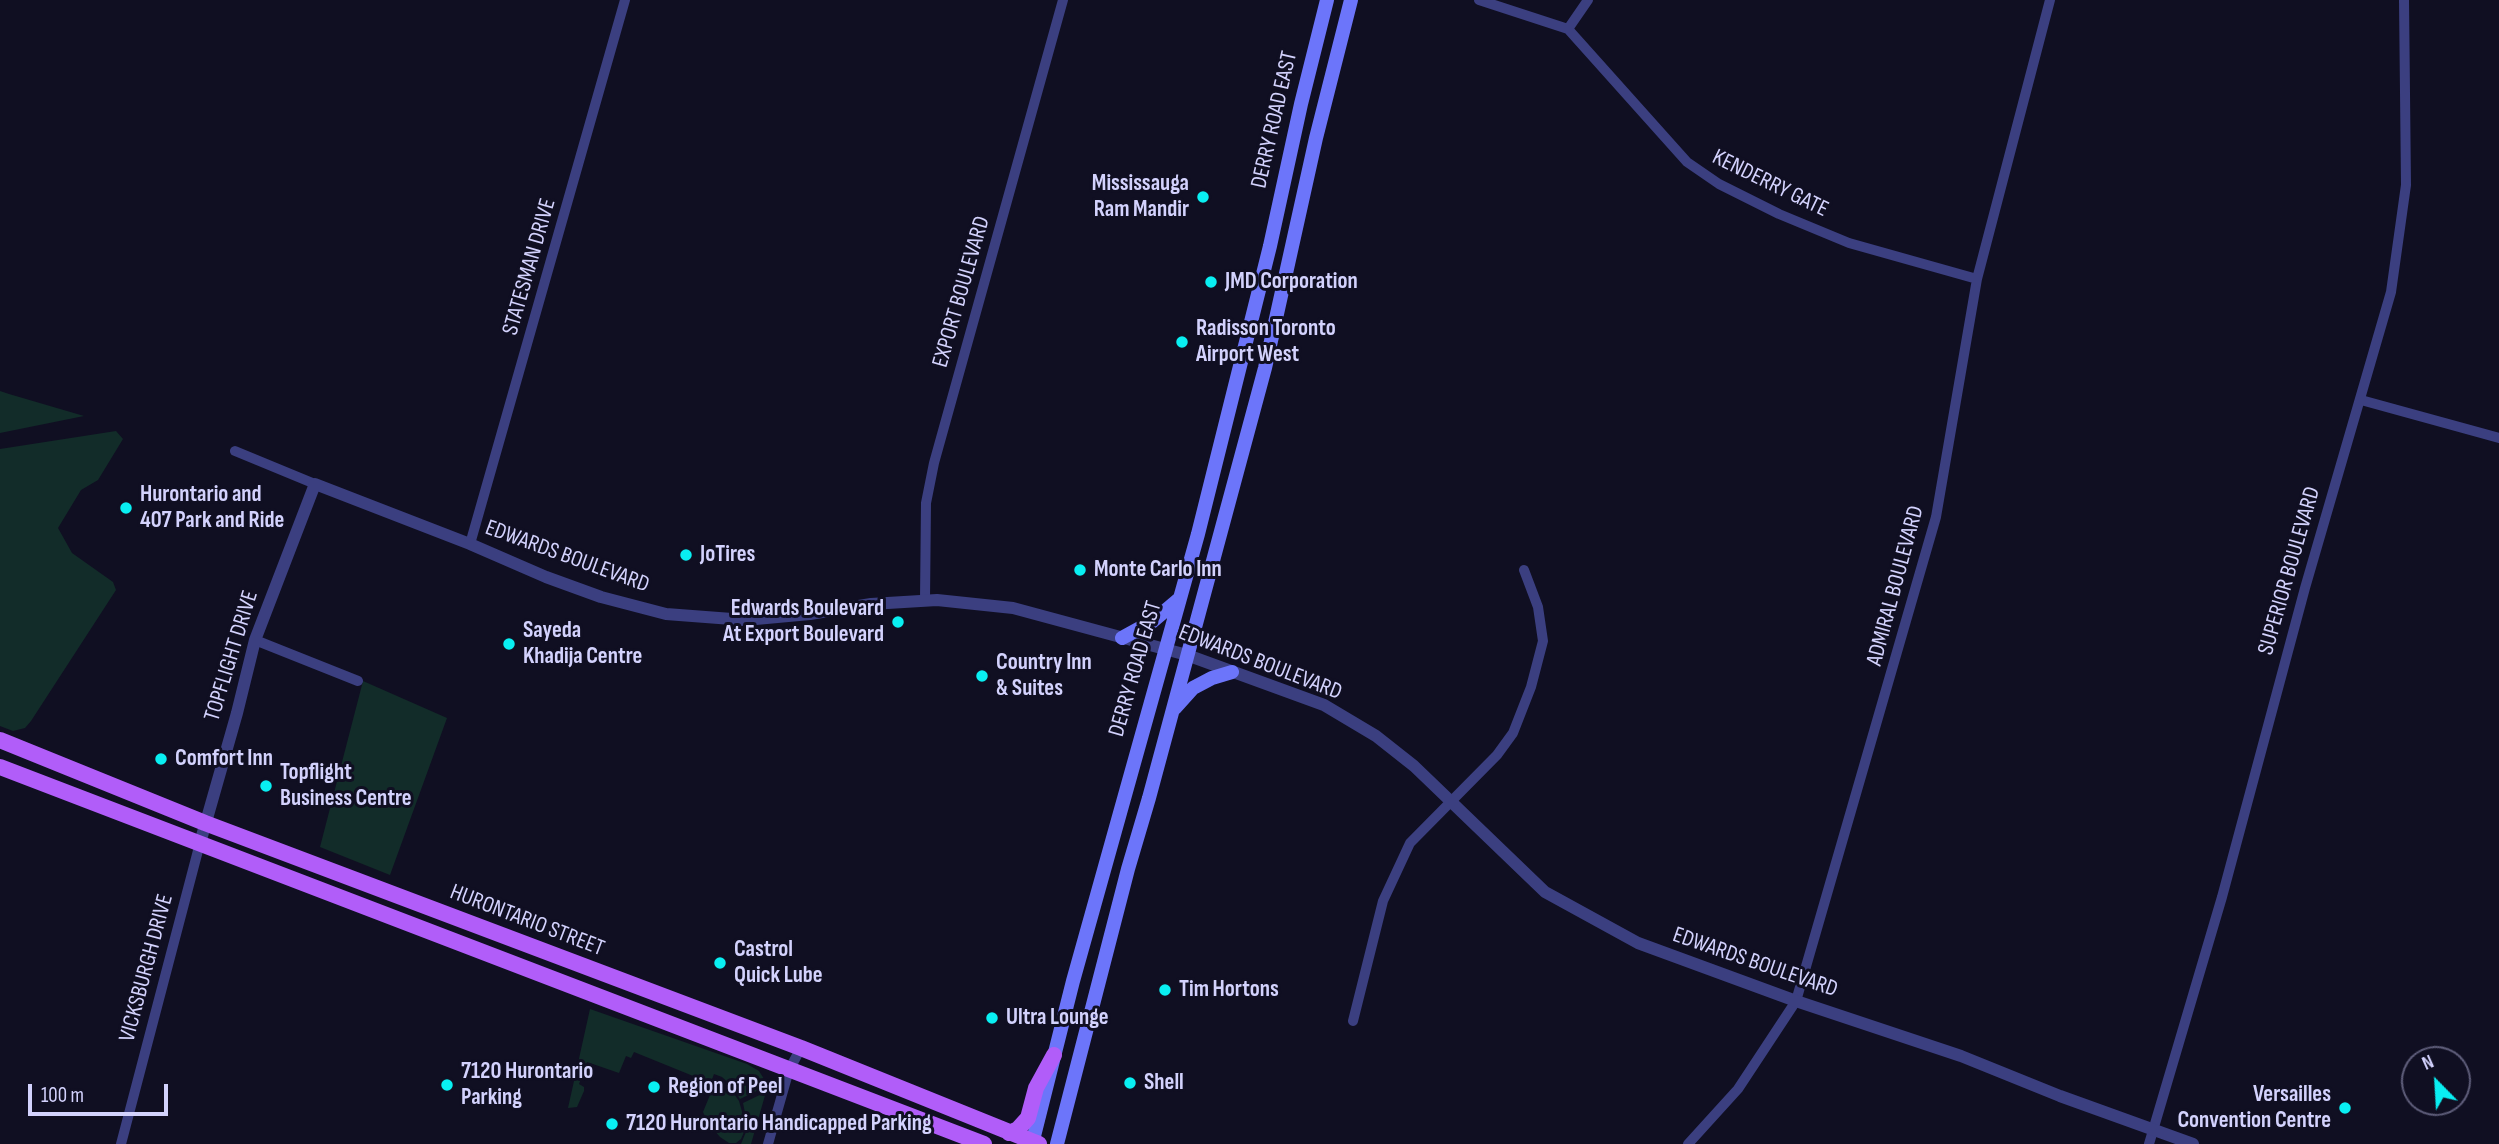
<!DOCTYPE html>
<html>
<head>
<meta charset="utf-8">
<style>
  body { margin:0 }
  #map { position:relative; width:2499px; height:1144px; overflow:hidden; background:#100f22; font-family:"Sofia Sans Condensed",sans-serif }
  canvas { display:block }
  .north { position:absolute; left:2401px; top:1046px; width:70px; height:70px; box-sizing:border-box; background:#100f22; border:2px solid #5e5d7a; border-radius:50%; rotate:336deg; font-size:19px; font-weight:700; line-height:28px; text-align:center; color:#d3d2fd }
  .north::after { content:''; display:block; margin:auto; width:24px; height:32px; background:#09eff2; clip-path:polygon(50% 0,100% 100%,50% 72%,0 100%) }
  .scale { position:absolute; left:28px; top:1084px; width:140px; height:32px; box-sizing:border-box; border:4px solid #d3d2fd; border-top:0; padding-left:9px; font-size:21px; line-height:24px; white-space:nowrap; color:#d3d2fd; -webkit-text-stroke:5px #100f22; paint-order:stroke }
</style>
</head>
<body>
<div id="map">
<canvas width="2499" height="1144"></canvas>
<div class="north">N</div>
<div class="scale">100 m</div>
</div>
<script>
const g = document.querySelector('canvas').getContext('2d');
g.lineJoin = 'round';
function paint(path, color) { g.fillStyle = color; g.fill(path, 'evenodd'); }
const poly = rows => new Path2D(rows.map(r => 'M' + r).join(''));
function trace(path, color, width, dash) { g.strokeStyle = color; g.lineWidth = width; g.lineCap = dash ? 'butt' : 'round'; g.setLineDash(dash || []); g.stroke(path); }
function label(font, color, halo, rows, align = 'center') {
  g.font = font + ' "Sofia Sans Condensed",sans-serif'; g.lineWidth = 6; g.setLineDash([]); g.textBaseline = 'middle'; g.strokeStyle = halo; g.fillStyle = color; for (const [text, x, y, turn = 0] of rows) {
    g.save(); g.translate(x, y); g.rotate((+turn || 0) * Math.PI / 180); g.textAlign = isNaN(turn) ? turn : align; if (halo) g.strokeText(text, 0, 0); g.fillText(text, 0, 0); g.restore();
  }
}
paint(poly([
  [0,391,9,394,84,416,0,433],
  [116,431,123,439,98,480,81,490,58,528,72,553,113,582,116,590,31,721,25,728,13,731,0,726,0,449],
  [363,681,447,718,390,875,320,847],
  [590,1009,747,1064,759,1071,764,1079,765,1087,740,1099,731,1085,722,1077,714,1074,711,1082,703,1080,634,1052,631,1058,626,1056,619,1073,587,1062,579,1084,584,1087,584,1091,577,1107,568,1108],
  [717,1078,732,1091,739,1101,743,1115,744,1132,741,1139,736,1143,729,1143,720,1137,708,1123,703,1112],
  [766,1092,751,1144,741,1144,748,1127,743,1103]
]), '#122c29');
trace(poly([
  [1479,0,1568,29,1687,162,1719,184,1779,214,1849,243,1977,279],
  [1568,29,1588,0],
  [2361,400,2499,438],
  [235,451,315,484],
  [470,544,625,0],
  [925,599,926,503,934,463,1063,0],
  [255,640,358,681],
  [1353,1021,1383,901,1410,843,1497,755,1513,733,1531,687,1543,641,1538,607,1524,570],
  [121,1144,200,843],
  [768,1144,789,1070,801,1048],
  [1688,1144,1738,1089,1796,1001,1936,517,1977,279,2050,0],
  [2149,1144,2222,897,2305,588,2391,292,2406,185,2404,0]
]), '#3b3f80', 10);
trace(poly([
  [200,843,237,713,255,640,315,484,470,544,546,577,601,597,666,614,745,620,810,614,871,604,937,600,1013,608,1187,655,1324,705,1376,736,1414,766,1545,892,1638,943,1796,1001,1961,1056,2060,1096,2193,1144]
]), '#3b3f80', 12);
trace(poly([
  [1122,638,1153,621,1179,599],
  [1175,708,1193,688,1212,678,1232,672],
  [1032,1144,1073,981,1198,534,1270,246,1301,104,1327,0],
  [1057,1144,1128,869,1149,798,1265,368,1316,138,1351,0]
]), '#6c75fa', 14);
trace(poly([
  [0,740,205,823,801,1048,1039,1144],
  [0,767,984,1144],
  [1009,1133,1018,1129,1028,1118,1036,1088,1054,1055]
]), '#b15df9', 16);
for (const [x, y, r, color] of [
  [1203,197,7,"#09eff2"],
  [1211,282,7,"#09eff2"],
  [1182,342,7,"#09eff2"],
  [126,508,7,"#09eff2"],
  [686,555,7,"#09eff2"],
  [1080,570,7,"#09eff2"],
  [898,622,7,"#09eff2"],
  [509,644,7,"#09eff2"],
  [982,676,7,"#09eff2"],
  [161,759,7,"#09eff2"],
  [266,786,7,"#09eff2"],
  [720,963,7,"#09eff2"],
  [1165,990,7,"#09eff2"],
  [992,1018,7,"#09eff2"],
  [1130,1083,7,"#09eff2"],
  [447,1085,7,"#09eff2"],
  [654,1087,7,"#09eff2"],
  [2345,1108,7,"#09eff2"],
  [612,1124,7,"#09eff2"]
]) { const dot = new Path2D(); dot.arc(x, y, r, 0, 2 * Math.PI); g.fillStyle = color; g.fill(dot); trace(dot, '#100f22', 2.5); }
label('23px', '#d3d2fd', '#100f22', [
  ["DERRY ROAD EAST",1275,120,-77],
  ["KENDERRY GATE",1770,184,26],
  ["STATESMAN DRIVE",530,267,-74],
  ["EXPORT BOULEVARD",962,292,-74],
  ["EDWARDS BOULEVARD",567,557,20],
  ["SUPERIOR BOULEVARD",2290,571,-74],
  ["ADMIRAL BOULEVARD",1896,586,-75],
  ["TOPFLIGHT DRIVE",232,656,-73],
  ["EDWARDS BOULEVARD",1260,663,21],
  ["DERRY ROAD EAST",1136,669,-74],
  ["HURONTARIO STREET",527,921,21],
  ["EDWARDS BOULEVARD",1755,963,19],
  ["VICKSBURGH DRIVE",147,968,-75]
]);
label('bold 23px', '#d3d2fd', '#100f22', [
  ["Mississauga",1189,184,"right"],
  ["Ram Mandir",1189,210,"right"],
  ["JMD Corporation",1225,282],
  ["Radisson Toronto",1196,329],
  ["Airport West",1196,355],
  ["Hurontario and",140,495],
  ["407 Park and Ride",140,521],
  ["JoTires",700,555],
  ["Monte Carlo Inn",1094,570],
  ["Edwards Boulevard",884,609,"right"],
  ["At Export Boulevard",884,635,"right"],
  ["Sayeda",523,631],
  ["Khadija Centre",523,657],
  ["Country Inn",996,663],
  ["& Suites",996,689],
  ["Comfort Inn",175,759],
  ["Topflight",280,773],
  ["Business Centre",280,799],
  ["Castrol",734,950],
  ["Quick Lube",734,976],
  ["Tim Hortons",1179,990],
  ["Ultra Lounge",1006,1018],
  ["7120 Hurontario",461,1072],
  ["Parking",461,1098],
  ["Shell",1144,1083],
  ["Region of Peel",668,1087],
  ["Versailles",2331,1095,"right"],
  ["Convention Centre",2331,1121,"right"],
  ["7120 Hurontario Handicapped Parking",626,1124]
], 'left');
</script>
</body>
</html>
